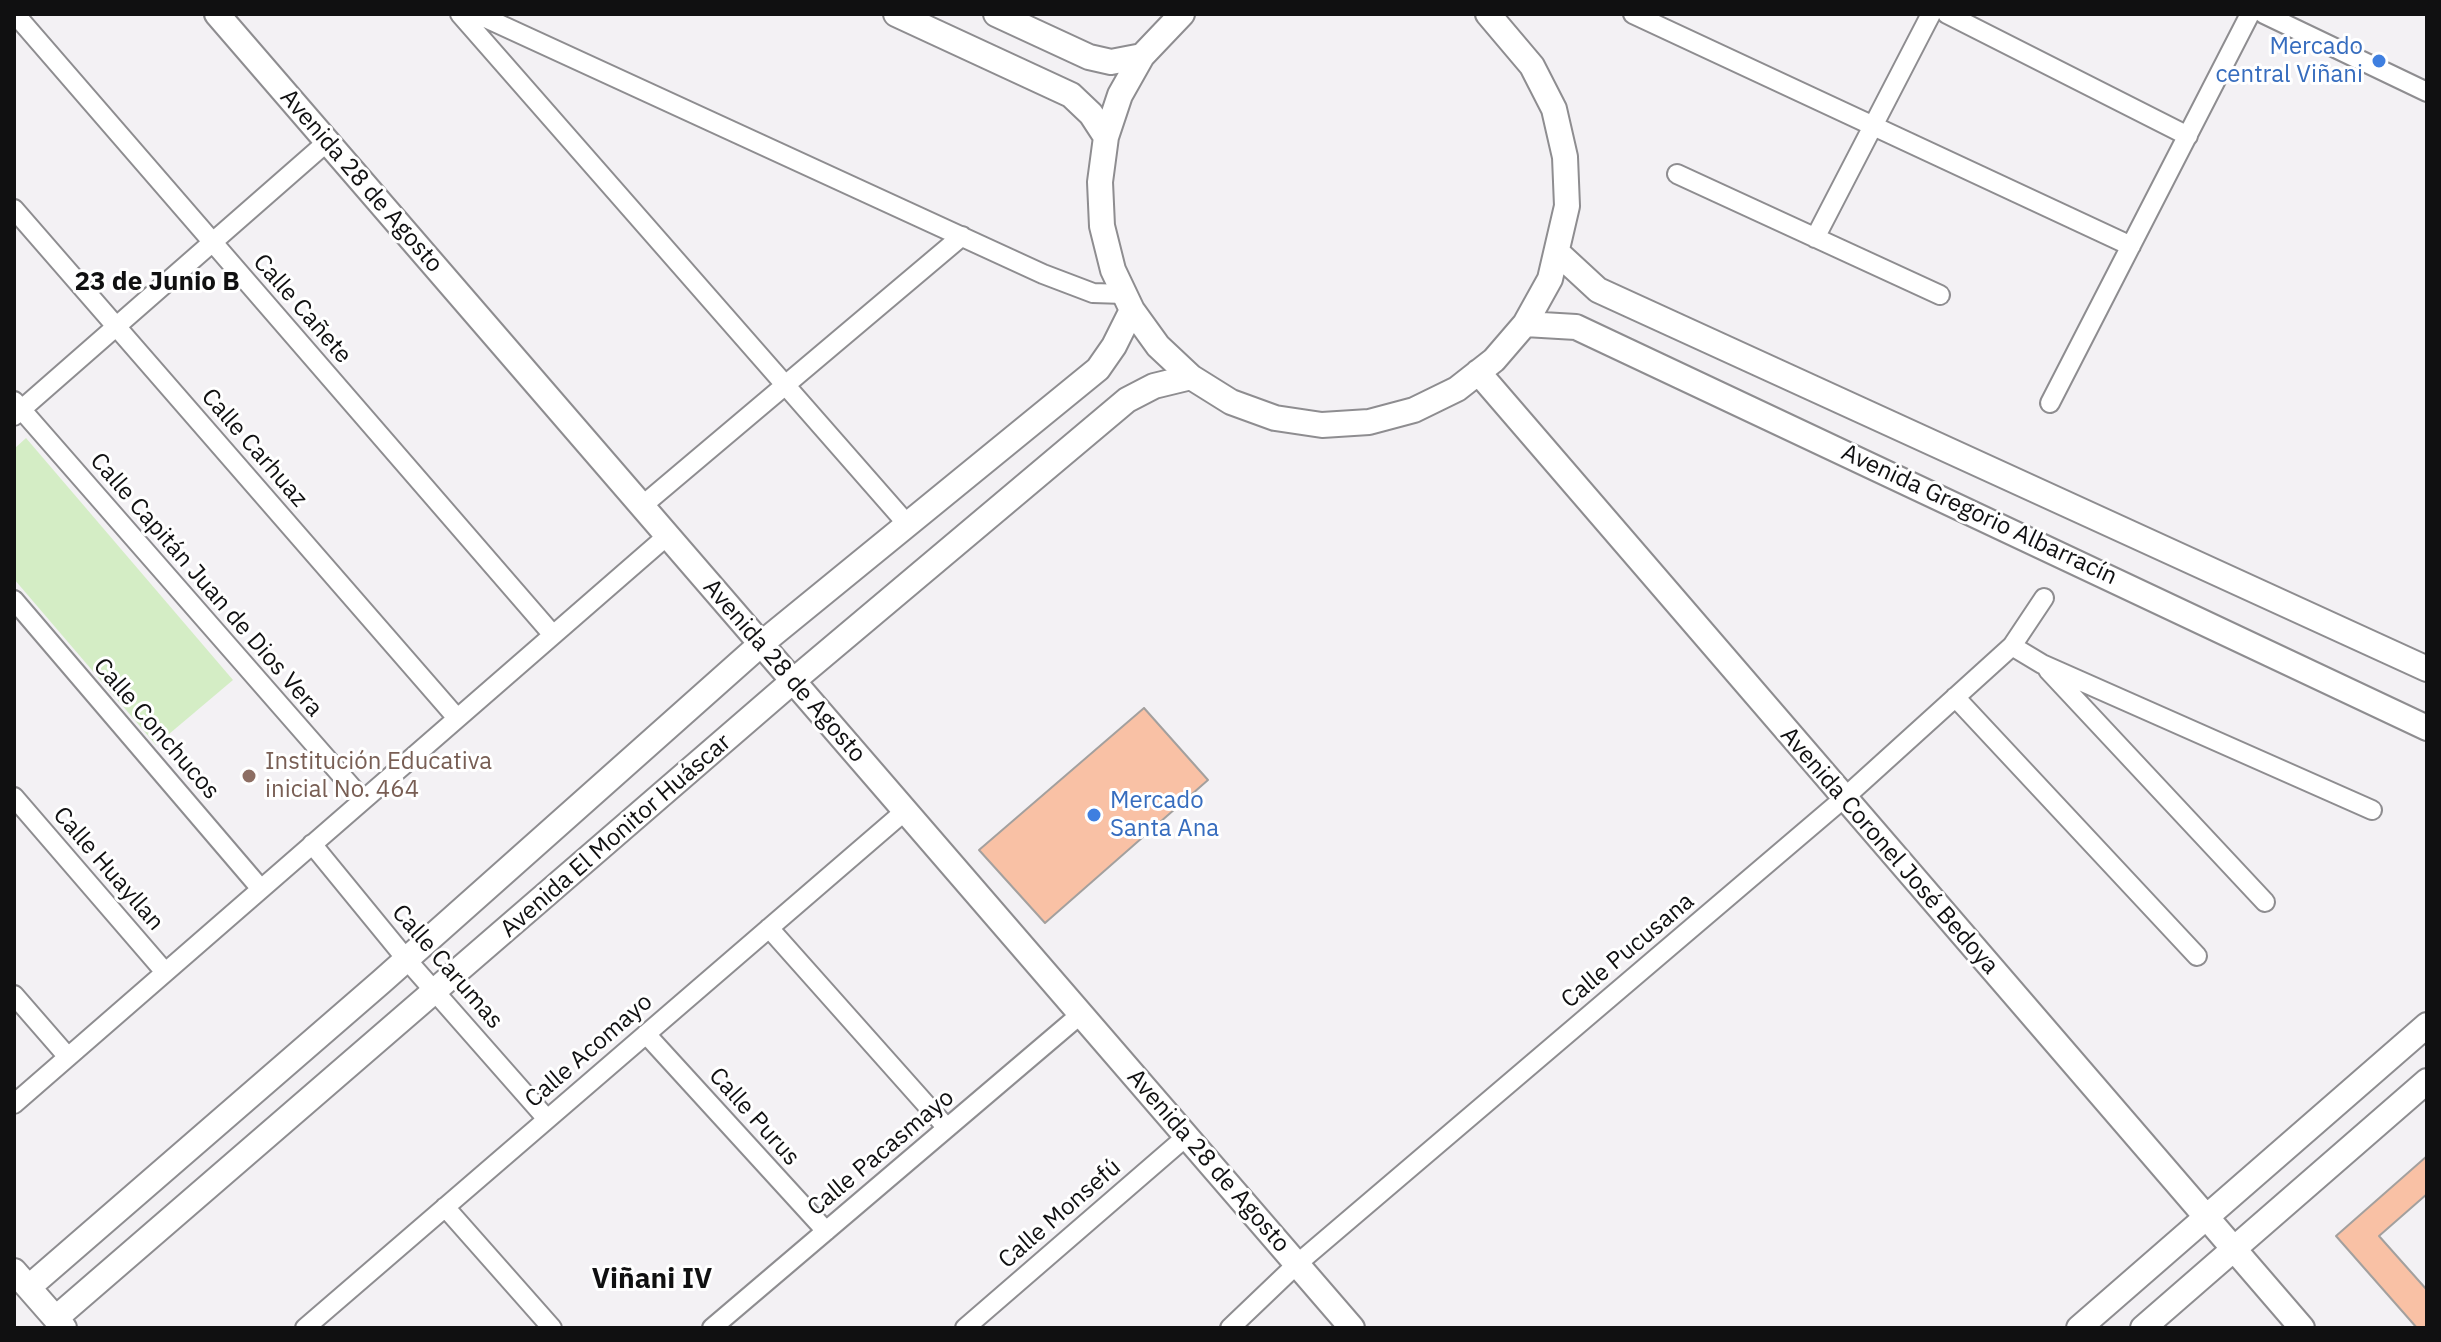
<!DOCTYPE html>
<html>
<head>
<meta charset="utf-8">
<style>
  body { margin:0 }
  #map { position:relative; width:2441px; height:1342px; overflow:hidden; background:#f3f1f4; font-family:"IBM Plex Sans",sans-serif }
  canvas { display:block }
  .frame { position:absolute; inset:0; border:16px solid #101011; pointer-events:none }
</style>
</head>
<body>
<div id="map">
<canvas width="2441" height="1342"></canvas>
<div class="frame"></div>
</div>
<script>
const g = document.querySelector('canvas').getContext('2d');
g.lineJoin = 'round';
function paint(path, color) { g.fillStyle = color; g.fill(path, 'evenodd'); }
const poly = rows => new Path2D(rows.map(r => 'M' + r).join(''));
function trace(path, color, width, dash) { g.strokeStyle = color; g.lineWidth = width; g.lineCap = dash ? 'butt' : 'round'; g.setLineDash(dash || []); g.stroke(path); }
function label(font, color, halo, rows, align = 'center') {
  g.font = font + ' "IBM Plex Sans",sans-serif'; g.lineWidth = 6; g.setLineDash([]); g.textBaseline = 'middle'; g.strokeStyle = halo; g.fillStyle = color; for (const [text, x, y, turn = 0] of rows) {
    g.save(); g.translate(x, y); g.rotate((+turn || 0) * Math.PI / 180); g.textAlign = isNaN(turn) ? turn : align; if (halo) g.strokeText(text, 0, 0); g.fillText(text, 0, 0); g.restore();
  }
}
paint(poly([
  [26,438,233,680,156,745,14,579,14,449]
]), '#d4edc5');
const building = poly([
  [1144,708,1208,780,1045,923,979,850,1144,708],
  [2427,1156,2427,1194,2379,1236,2427,1290,2427,1328,2417,1328,2336,1236,2427,1156]
]);
paint(building, '#f9c1a5');
trace(building, '#a3a09e', 2);
const minor = poly([
  [15,14,553,635],
  [460,14,908,525],
  [477,14,1043,274,1093,293,1124,294],
  [1633,14,2131,246],
  [1947,14,2188,136],
  [2264,14,2427,92],
  [1677,174,1940,295],
  [14,209,457,718],
  [1815,238,1931,14],
  [14,401,363,800],
  [2050,403,2250,14],
  [14,416,327,142],
  [642,506,962,236],
  [14,600,261,889],
  [2012,646,2042,664,2372,810],
  [2048,670,2265,902],
  [1955,697,2197,956],
  [14,797,165,972],
  [312,844,407,960,547,1119],
  [769,928,947,1128],
  [14,995,68,1057],
  [646,1034,826,1231],
  [14,1104,667,536],
  [445,1207,552,1328],
  [305,1328,905,811],
  [712,1328,1081,1014],
  [965,1328,1187,1136],
  [1230,1328,1297,1264,1843,799,2012,646,2044,598]
]);
const tertiary = poly([
  [217,14,1352,1328],
  [896,14,1071,95,1091,114,1106,137],
  [996,14,1089,57,1111,62,1142,56],
  [1182,14,1142,56,1120,95,1106,137,1100,182,1102,226,1113,270,1132,310,1158,346,1191,377,1231,402,1275,418,1322,425,1369,422,1414,410,1457,389,1494,360,1525,324,1550,279,1567,206,1565,157,1554,109,1532,66,1488,14],
  [1559,254,1598,290,2427,669],
  [1525,324,1576,327,2427,728],
  [1478,372,2302,1328],
  [14,1271,64,1328],
  [29,1287,381,982,761,644,1098,369,1114,346,1132,310],
  [56,1318,793,681,1127,400,1154,386,1191,377],
  [2079,1328,2427,1025],
  [2143,1328,2427,1081]
]);
trace(minor, '#8e8d90', 22);
trace(tertiary, '#8e8d90', 28);
trace(minor, '#fff', 18);
trace(tertiary, '#fff', 24);
for (const [x, y, r, color] of [
  [2379,61,8,"#3f7fe0"],
  [249,776,8,"#8d6e63"],
  [1094,815,8,"#3f7fe0"]
]) { const dot = new Path2D(); dot.arc(x, y, r, 0, 2 * Math.PI); g.fillStyle = color; g.fill(dot); trace(dot, '#fff', 3); }
label('24px', '#366cbe', '#fff', [
  ["Mercado",2363,47],
  ["central Viñani",2363,75],
  ["Mercado",1110,801,"left"],
  ["Santa Ana",1110,829,"left"]
], 'right');
label('24px', '#101011', '#fff', [
  ["Avenida 28 de Agosto",361,181,49],
  ["Calle Cañete",302,309,49],
  ["Calle Carhuaz",254,448,49],
  ["Avenida Gregorio Albarracín",1979,515,25],
  ["Calle Capitán Juan de Dios Vera",206,585,49],
  ["Avenida 28 de Agosto",784,671,49],
  ["Calle Conchucos",156,729,49],
  ["Avenida El Monitor Huáscar",616,836,-41],
  ["Avenida Coronel José Bedoya",1889,851,49],
  ["Calle Huayllan",108,869,49],
  ["Calle Pucusana",1628,951,-40],
  ["Calle Carumas",447,967,49],
  ["Calle Acomayo",589,1051,-41],
  ["Calle Purus",754,1117,48],
  ["Calle Pacasmayo",881,1153,-40],
  ["Avenida 28 de Agosto",1208,1161,49],
  ["Calle Monsefú",1060,1214,-41]
]);
label('24px', '#785e54', '#fff', [
  ["Institución Educativa",265,762],
  ["inicial No. 464",265,790]
], 'left');
label('bold 26px', '#101011', '#fff', [
  ["23 de Junio B",157,282]
]);
label('bold 28px', '#101011', '#fff', [
  ["Viñani IV",652,1280]
]);
</script>
</body>
</html>
